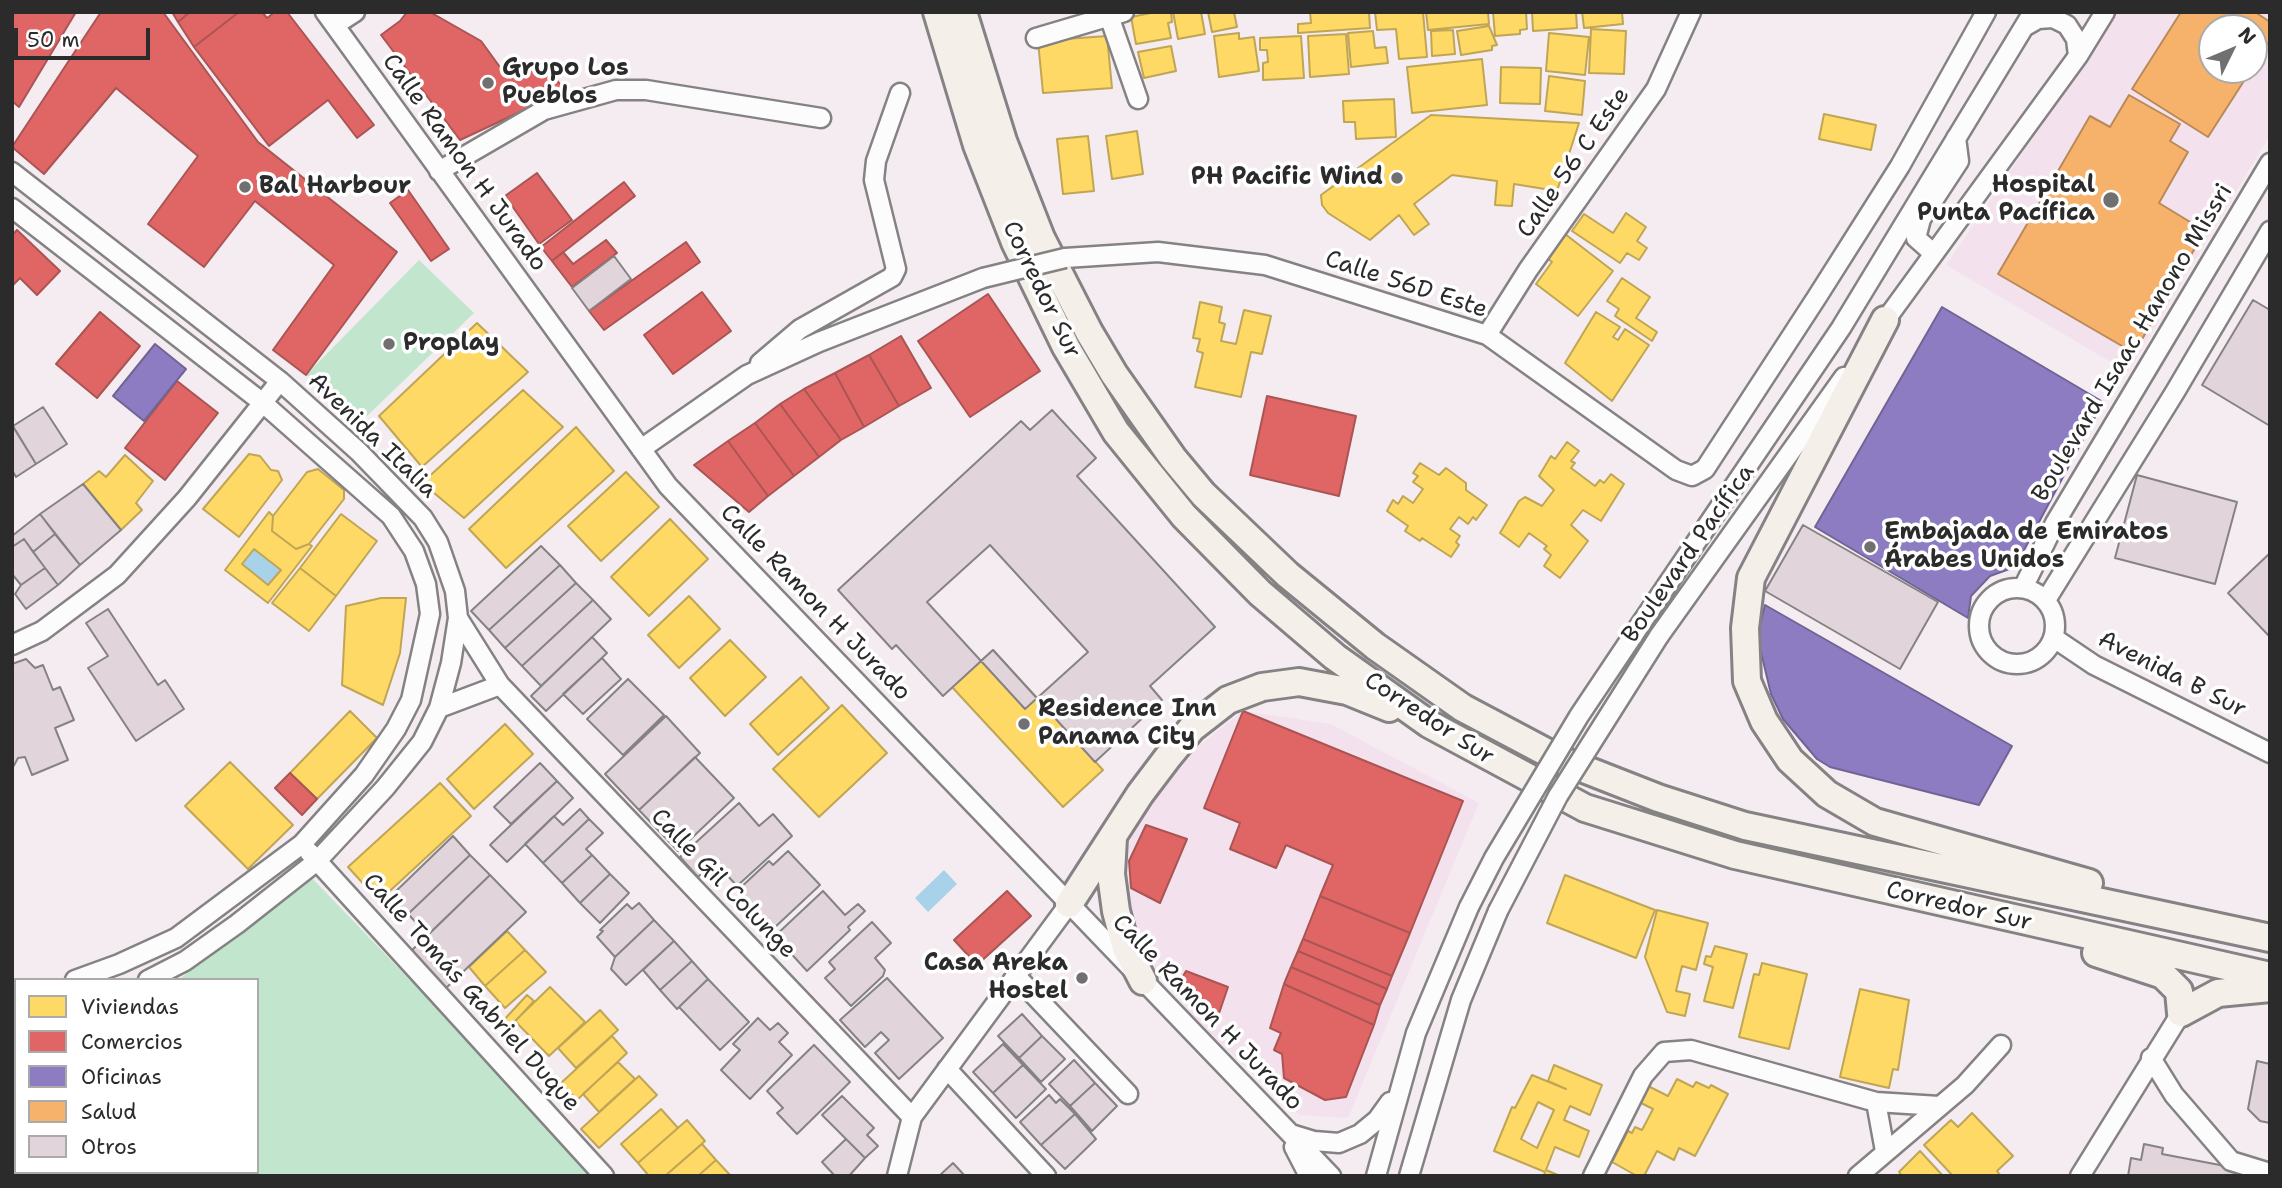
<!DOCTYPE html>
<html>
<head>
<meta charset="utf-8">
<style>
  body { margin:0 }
  #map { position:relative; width:2282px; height:1188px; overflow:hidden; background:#f4ecf1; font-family:"Shantell Sans",sans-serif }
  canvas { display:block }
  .frame { position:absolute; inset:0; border:14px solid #2b2b2b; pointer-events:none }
  .legend { position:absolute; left:14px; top:978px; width:245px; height:196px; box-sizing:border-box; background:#fff; border:2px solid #aaa; margin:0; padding:9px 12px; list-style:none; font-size:21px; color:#2b2b2b }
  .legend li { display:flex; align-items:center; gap:14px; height:35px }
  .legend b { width:35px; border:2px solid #aaa }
  .north { position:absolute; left:2198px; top:14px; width:70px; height:70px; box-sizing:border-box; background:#fff; border:2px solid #aaa; border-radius:50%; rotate:47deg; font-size:19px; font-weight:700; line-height:28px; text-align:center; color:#2b2b2b }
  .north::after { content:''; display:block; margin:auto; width:24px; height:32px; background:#716f70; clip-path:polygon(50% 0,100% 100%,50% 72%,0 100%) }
  .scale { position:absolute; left:14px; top:28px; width:136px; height:32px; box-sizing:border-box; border:4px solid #2b2b2b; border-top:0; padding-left:9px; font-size:21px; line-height:24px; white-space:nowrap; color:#2b2b2b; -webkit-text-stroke:5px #fff; paint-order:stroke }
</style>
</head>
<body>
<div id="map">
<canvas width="2282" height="1188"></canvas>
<div class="frame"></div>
<ul class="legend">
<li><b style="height:19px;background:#ffd966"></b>Viviendas</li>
<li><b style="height:19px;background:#e06666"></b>Comercios</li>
<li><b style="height:19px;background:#8e7cc3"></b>Oficinas</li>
<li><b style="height:19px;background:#f6b26b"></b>Salud</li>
<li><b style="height:19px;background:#e1d4db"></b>Otros</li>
</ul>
<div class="north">N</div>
<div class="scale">50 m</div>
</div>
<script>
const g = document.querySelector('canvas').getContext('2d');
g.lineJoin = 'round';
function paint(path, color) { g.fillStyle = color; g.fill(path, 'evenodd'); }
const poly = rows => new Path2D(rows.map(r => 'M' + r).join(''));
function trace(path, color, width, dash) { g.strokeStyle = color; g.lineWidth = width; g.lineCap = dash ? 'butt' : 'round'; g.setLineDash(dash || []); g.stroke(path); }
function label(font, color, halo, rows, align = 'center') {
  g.font = font + ' "Shantell Sans",sans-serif'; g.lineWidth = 7; g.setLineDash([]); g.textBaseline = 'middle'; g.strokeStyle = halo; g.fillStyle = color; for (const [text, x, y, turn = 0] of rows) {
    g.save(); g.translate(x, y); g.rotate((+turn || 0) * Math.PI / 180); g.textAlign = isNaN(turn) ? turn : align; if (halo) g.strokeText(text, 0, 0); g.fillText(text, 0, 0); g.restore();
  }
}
paint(poly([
  [2119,12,2270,12,2270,135,2128,372,1946,265],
  [2212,28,2254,28,2254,70,2212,70],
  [1243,711,1331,724,1479,803,1348,1118,1299,1115,1202,1027,1158,974,1124,905,1122,858,1138,821,1195,749]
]), '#f3e2ed');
paint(poly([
  [419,260,474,313,367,416,306,375],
  [310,876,437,1008,590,1173,581,1176,135,1176,135,1172,257,1172,257,980,179,980,205,956]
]), '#c2e6cd');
paint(poly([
  [254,549,281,570,268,585,242,564],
  [944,870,957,884,928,912,915,898]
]), '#a8d2ea');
const homes = poly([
  [1156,12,1171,12,1172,22,1168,23,1171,38,1136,44,1131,17,1156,12],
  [1173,12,1201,12,1205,34,1178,39,1173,12],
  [1208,12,1234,12,1237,27,1212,32,1208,12],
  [1310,12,1369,12,1370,28,1298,33,1298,24,1311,23,1310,12],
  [1375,12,1423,12,1427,57,1399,59,1396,29,1377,30,1375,12],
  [1426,12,1488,12,1489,24,1428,30,1426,12],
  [1493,12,1526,12,1527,29,1520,30,1520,34,1495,36,1493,12],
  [1532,12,1576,12,1577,28,1533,31,1532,12],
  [1582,12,1622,12,1623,24,1584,28,1582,12],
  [1489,26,1497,45,1492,46,1492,50,1461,55,1457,31,1489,26],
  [1591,29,1626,31,1624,74,1589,73,1591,29],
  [1453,30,1455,54,1432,56,1431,31,1453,30],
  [1373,31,1375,48,1386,47,1388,63,1351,67,1348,33,1373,31],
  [1239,33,1239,39,1254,37,1259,71,1219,77,1214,36,1239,33],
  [1549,33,1589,37,1585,75,1546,71,1549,33],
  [1346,34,1349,74,1310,77,1308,36,1346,34],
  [1107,36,1112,88,1043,93,1038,41,1107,36],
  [1301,36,1304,78,1263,80,1263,63,1268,62,1267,50,1260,50,1260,38,1301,36],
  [1171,46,1176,71,1144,78,1138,52,1171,46],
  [1482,59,1487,105,1412,113,1407,67,1482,59],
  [1501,67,1541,68,1540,104,1500,103,1501,67],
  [1549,76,1585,81,1582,115,1545,111,1549,76],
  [1394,99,1396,137,1356,139,1355,122,1344,122,1343,101,1394,99],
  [1824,114,1876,125,1871,150,1819,139,1824,114],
  [1431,115,1579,123,1557,191,1514,184,1512,206,1495,205,1497,181,1452,175,1414,204,1429,224,1414,235,1399,215,1370,240,1328,213,1322,205,1321,195,1431,115],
  [1137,131,1143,174,1112,179,1106,136,1137,131],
  [1088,136,1094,191,1063,194,1057,139,1088,136],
  [1626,213,1646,227,1637,241,1647,248,1639,260,1627,253,1620,263,1572,231,1584,214,1613,233,1626,213],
  [1565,234,1613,271,1578,316,1536,284,1552,262,1546,257,1565,234],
  [1622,278,1650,297,1636,318,1657,332,1652,341,1615,316,1619,309,1607,301,1622,278],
  [1200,302,1222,307,1219,322,1225,324,1221,341,1236,344,1244,310,1271,316,1262,354,1251,352,1241,397,1195,387,1203,353,1197,351,1200,339,1193,338,1200,302],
  [1596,312,1620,327,1613,337,1618,340,1625,329,1649,345,1612,401,1565,363,1596,312],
  [477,323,528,372,422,467,379,416,477,323],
  [523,390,563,427,464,518,422,483,523,390],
  [576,427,614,471,506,568,469,529,576,427],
  [1567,442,1579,451,1571,461,1575,463,1571,468,1595,486,1600,480,1604,483,1611,474,1624,484,1601,521,1583,510,1571,525,1588,541,1560,578,1544,566,1551,555,1544,549,1547,546,1529,533,1519,547,1500,533,1519,501,1525,497,1542,506,1554,490,1539,476,1551,456,1555,459,1567,442],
  [249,454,260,456,271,470,278,471,282,480,239,537,203,509,249,454],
  [125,455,153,481,136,503,142,510,121,530,83,484,99,471,106,477,125,455],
  [1420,463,1439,475,1446,468,1466,483,1466,490,1487,505,1476,520,1473,517,1468,524,1459,517,1450,529,1460,536,1456,542,1459,545,1451,557,1422,538,1420,541,1405,531,1408,526,1387,511,1393,500,1398,504,1403,496,1413,503,1423,489,1413,482,1418,476,1413,473,1420,463],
  [318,469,344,490,344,499,309,544,296,549,272,531,273,516,307,472,318,469],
  [626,472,659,507,601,561,568,526,626,472],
  [269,512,273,516,272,531,296,549,309,544,312,546,268,603,225,570,269,512],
  [254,549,281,570,268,585,242,564,254,549],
  [341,514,377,541,336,596,300,568,341,514],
  [670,519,708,559,649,616,611,577,670,519],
  [300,568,336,596,309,631,272,603,300,568],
  [689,596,720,629,679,668,648,635,689,596],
  [381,598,406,598,400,653,383,705,342,685,346,606,381,598],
  [730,640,766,677,725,716,690,678,730,640],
  [993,650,1103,770,1063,807,952,687,993,650],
  [801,677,829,708,778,755,750,724,801,677],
  [842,705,887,753,819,817,773,769,842,705],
  [350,711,377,738,317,799,290,773,350,711],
  [505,724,533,754,474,809,447,779,505,724],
  [230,762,293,825,248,869,185,806,230,762],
  [440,783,471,816,379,901,348,867,440,783],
  [1565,875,1655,910,1636,958,1547,923,1565,875],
  [1657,910,1708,923,1696,970,1682,966,1676,991,1690,994,1685,1016,1667,1012,1645,957,1657,910],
  [507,931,525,950,485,986,469,967,507,931],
  [1715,946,1747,954,1733,1008,1704,1001,1713,967,1704,964,1706,956,1711,957,1715,946],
  [525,950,546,972,505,1008,485,986,525,950],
  [1762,963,1807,974,1789,1049,1739,1037,1754,974,1759,975,1762,963],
  [550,987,585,1022,549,1056,515,1021,550,987],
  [1860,989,1909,1000,1898,1070,1893,1069,1889,1088,1840,1077,1860,989],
  [527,995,534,1001,509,1028,502,1022,527,995],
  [600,1010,618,1030,576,1068,558,1048,600,1010],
  [612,1036,627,1053,577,1100,561,1083,612,1036],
  [12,1056,16,1056,16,1109,12,1110,12,1056],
  [618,1062,635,1079,599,1112,583,1094,618,1062],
  [1554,1065,1602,1085,1590,1115,1570,1106,1564,1120,1589,1131,1579,1157,1555,1147,1546,1170,1560,1176,1544,1176,1545,1172,1494,1151,1512,1107,1515,1108,1532,1075,1566,1089,1548,1081,1554,1065],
  [639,1076,657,1095,599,1148,581,1129,639,1076],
  [1677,1079,1693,1087,1696,1082,1709,1088,1711,1085,1728,1094,1695,1156,1679,1148,1674,1160,1657,1151,1644,1176,1637,1176,1612,1162,1628,1131,1632,1133,1635,1127,1642,1130,1653,1109,1639,1102,1648,1086,1668,1096,1677,1079],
  [1538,1102,1554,1110,1537,1148,1521,1139,1538,1102],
  [661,1109,678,1128,638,1163,621,1144,661,1109],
  [1972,1113,2013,1156,1997,1171,2001,1176,1953,1176,1924,1145,1951,1120,1958,1127,1972,1113],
  [687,1120,705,1141,665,1176,649,1176,638,1163,687,1120],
  [702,1144,716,1160,698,1176,665,1176,702,1144],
  [1920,1151,1943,1176,1902,1176,1899,1172,1920,1151],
  [716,1160,731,1176,698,1176,716,1160]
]);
paint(homes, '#ffd966');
trace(homes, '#bfa554', 2);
const shops = poly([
  [12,12,76,12,19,107,12,101,12,12],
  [101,12,163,12,258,142,397,252,306,375,273,350,334,265,255,201,204,267,148,224,198,156,116,88,44,174,12,147,101,12],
  [172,12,190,12,178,22,172,12],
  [190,12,239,12,194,47,178,22,190,12],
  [239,12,262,12,267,18,275,12,287,12,374,125,357,138,328,100,269,146,194,47,239,12],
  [407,12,430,12,481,41,505,74,521,64,548,68,565,91,460,140,381,35,400,21,407,12],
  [537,173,572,220,539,244,505,196,537,173],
  [624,182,635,196,552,261,541,247,624,182],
  [408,190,449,249,431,261,390,203,408,190],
  [17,230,60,271,37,295,20,278,12,286,12,235,17,230],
  [606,240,617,253,572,287,552,261,563,252,573,264,606,240],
  [686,242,700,262,604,330,589,311,686,242],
  [702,292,731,331,673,374,644,335,702,292],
  [988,294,1040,371,970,417,918,341,988,294],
  [100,312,140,346,97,398,56,364,100,312],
  [901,336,931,388,899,406,869,355,901,336],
  [869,355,899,406,864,427,835,373,869,355],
  [835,373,864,427,841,440,804,389,835,373],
  [177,381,218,413,165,480,125,448,177,381],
  [804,389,841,440,819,457,780,404,804,389],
  [1267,396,1356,416,1339,496,1250,475,1267,396],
  [780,404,819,457,794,476,755,423,780,404],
  [755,423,794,476,768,496,728,441,755,423],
  [728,441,768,496,749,512,694,465,728,441],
  [1852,670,1909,705,1917,692,1940,706,1934,716,1984,746,1976,759,1981,762,1966,787,1955,781,1949,792,1824,718,1852,670],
  [1243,711,1463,801,1410,933,1320,896,1333,865,1286,845,1276,868,1230,849,1240,823,1204,808,1243,711],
  [290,773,317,799,302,815,275,788,290,773],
  [1146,825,1187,839,1160,903,1131,888,1129,861,1146,825],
  [1007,891,1031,916,977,965,954,940,1007,891],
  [1320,896,1410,933,1392,976,1303,939,1320,896],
  [1303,939,1392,976,1387,989,1298,951,1303,939],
  [1298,951,1387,989,1380,1005,1291,967,1298,951],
  [1291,967,1380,1005,1374,1025,1284,984,1291,967],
  [1186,971,1228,987,1214,1028,1175,990,1186,971],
  [1284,984,1374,1025,1346,1097,1325,1100,1284,1078,1282,1054,1274,1050,1281,1033,1270,1028,1284,984]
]);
paint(shops, '#e06666');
trace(shops, '#aa5454', 2);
const offices = poly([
  [1942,307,2103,402,2015,567,1990,576,1971,596,1968,618,1815,527,1942,307],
  [155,344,186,369,144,421,113,396,155,344],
  [1765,605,2012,746,1979,805,1830,767,1817,759,1783,719,1771,694,1760,648,1759,629,1765,605]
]);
paint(offices, '#8e7cc3');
trace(offices, '#706495', 2);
const health = poly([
  [2181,12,2255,12,2270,22,2270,40,2254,65,2254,28,2212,28,2212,70,2251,70,2208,137,2132,89,2181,12],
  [2129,95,2180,124,2170,141,2188,152,2159,203,2205,231,2134,353,1998,274,2090,116,2110,127,2129,95]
]);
paint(health, '#f6b26b');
trace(health, '#b98a58', 2);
const building = poly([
  [614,256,631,279,589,311,572,288,614,256],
  [2253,300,2270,310,2270,426,2202,385,2253,300],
  [43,407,67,444,36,464,13,426,43,407],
  [1052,410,1096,458,1077,476,1215,627,1150,686,1162,700,1095,762,993,650,943,696,896,645,892,649,838,590,1021,421,1030,430,1052,410],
  [12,425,36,464,16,477,12,470,12,425],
  [2137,475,2237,502,2215,584,2115,558,2137,475],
  [83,484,121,530,80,565,40,514,83,484],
  [40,514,55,534,33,552,24,539,12,547,12,536,40,514],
  [1803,525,1938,602,1900,669,1765,591,1803,525],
  [55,534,80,565,58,585,33,552,55,534],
  [24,539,45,568,21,585,12,574,12,547,24,539],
  [990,545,1088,652,1025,709,927,602,990,545],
  [541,546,560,565,489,630,471,611,541,546],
  [2270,553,2270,637,2228,593,2270,553],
  [560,565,576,583,505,648,489,630,560,565],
  [45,568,58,585,26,609,15,594,21,585,45,568],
  [576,583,593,600,522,666,505,648,576,583],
  [593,600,611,619,541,686,522,666,593,600],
  [108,609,158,685,165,680,184,709,136,741,88,668,108,656,86,623,108,609],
  [592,637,607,653,546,711,531,696,592,637],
  [602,658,621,679,583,714,563,694,602,658],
  [26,659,35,668,43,665,53,690,60,687,74,720,55,728,68,760,32,775,25,757,18,758,12,769,12,664,26,659],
  [628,679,664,715,623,755,587,719,628,679],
  [666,716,700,753,639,810,605,774,666,716],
  [695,757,734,798,678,851,639,810,695,757],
  [540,763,557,781,511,824,494,807,540,763],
  [557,781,573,798,507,862,490,845,557,781],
  [739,803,759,826,773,814,792,836,737,886,715,862,698,877,680,857,739,803],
  [580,809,589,819,543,863,525,844,554,816,563,825,580,809],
  [589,819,603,833,586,849,592,855,562,883,543,863,589,819],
  [453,836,470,855,408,914,391,896,453,836],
  [788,851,820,885,773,929,737,891,769,861,773,865,788,851],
  [470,855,490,875,428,935,408,914,470,855],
  [592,855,610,874,580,903,562,883,592,855],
  [610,874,629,893,600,923,580,903,610,874],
  [490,875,526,912,445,989,410,952,490,875],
  [823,891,845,915,858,904,865,911,848,927,850,930,807,971,775,936,823,891],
  [639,903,654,920,615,957,597,937,603,931,600,930,627,904,632,909,639,903],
  [654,920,674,941,626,985,611,969,615,957,654,920],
  [872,922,891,943,875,958,885,970,883,976,851,1006,825,978,835,969,829,962,872,922],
  [674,941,692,961,660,990,643,970,674,941],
  [692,961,708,979,677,1009,660,990,692,961],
  [887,978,943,1038,899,1079,875,1053,889,1040,881,1032,865,1047,840,1020,887,978],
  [708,979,749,1022,720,1050,679,1007,708,979],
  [1022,1014,1042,1036,1019,1058,998,1036,1022,1014],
  [758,1018,770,1030,778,1023,788,1033,779,1042,792,1055,750,1099,721,1070,740,1050,733,1044,758,1018],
  [1042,1036,1065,1059,1041,1082,1019,1058,1042,1036],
  [1003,1044,1023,1065,993,1093,973,1072,1003,1044],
  [814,1045,850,1082,797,1134,777,1113,783,1108,767,1091,814,1045],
  [1074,1060,1095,1083,1070,1106,1049,1084,1074,1060],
  [2257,1061,2270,1064,2270,1123,2260,1121,2248,1109,2257,1061],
  [1023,1065,1046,1089,1016,1118,993,1093,1023,1065],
  [1095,1083,1117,1106,1092,1131,1070,1106,1095,1083],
  [1049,1095,1056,1103,1060,1099,1075,1114,1041,1145,1020,1122,1049,1095],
  [842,1096,874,1128,867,1135,878,1146,865,1158,822,1115,842,1096],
  [1075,1114,1096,1139,1065,1169,1041,1145,1075,1114],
  [846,1139,865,1158,849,1176,835,1176,822,1162,846,1139],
  [2144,1144,2163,1148,2162,1154,2241,1169,2239,1176,2128,1176,2131,1158,2141,1160,2144,1144],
  [953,1163,965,1176,939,1176,953,1163]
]);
paint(building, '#e1d4db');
trace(building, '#858284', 2);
const minor = poly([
  [325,12,668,486,1331,1176],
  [1109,16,1138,99],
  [335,25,355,12],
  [2024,27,2038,19,2053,18,2067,25,2076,39,2078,56],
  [1036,38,1124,12],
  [439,171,544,110,616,90,646,90,821,118],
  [12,172,280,381,359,452,423,518,438,542,455,591,458,618,451,663,439,708,422,742,385,788,317,861,237,924,185,961,148,980],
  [12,208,263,403,391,516,414,551,426,584,430,614,411,700,396,729,364,775,302,844,176,938,119,964,75,980],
  [1933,253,1916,238,1921,219,1959,161,1956,138],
  [1065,258,1158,252,1265,265,1487,335,1676,470,1692,476,1705,469,1817,297,1900,166,1986,12],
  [1879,329,2078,56,2105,12],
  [1487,335,1528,270,1656,89,1691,12],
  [760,363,800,329,892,277,896,269,874,180,876,161,900,93],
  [641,449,747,375,819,342,983,278],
  '1979 626a38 38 0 1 1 76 0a38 38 0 1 1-76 0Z',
  [2023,588,2055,523,2270,163],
  [2046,600,2175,392,2270,231],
  [458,618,500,685,912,1117],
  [1642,622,1841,328,2033,12],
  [1659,636,1844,377],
  [2054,638,2094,665,2270,753],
  [12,645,42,631,117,575,187,498,280,381],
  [439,708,500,685],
  [309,852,604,1176],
  [1016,976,1128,1094],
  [12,999,16,998],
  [12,1031,16,1031],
  [2151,1058,2174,1095,2231,1161,2270,1173],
  [947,1069,1046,1176],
  [1876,1102,1885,1151],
  [1291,1134,1314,1141,1339,1143,1360,1134,1377,1120,1390,1102],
  [1294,1147,1309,1176],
  [897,1176,912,1117,1069,904],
  [1376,1176,1416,1033,1469,907],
  [1409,1176,1461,1000,1498,911],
  [1593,1176,1643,1076,1664,1052,1691,1050,1876,1102,1939,1106],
  [1858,1176,1965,1085,2001,1045],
  [2080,1176,2181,1013]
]);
const highway = poly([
  [937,12,977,145,1015,242,1066,347,1116,432,1184,516,1260,593,1335,657,1429,724,1585,808,1735,855,2270,976],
  [963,12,1003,141,1041,238,1089,332,1114,374,1173,458,1203,494,1288,575,1375,646,1463,708,1561,760,1658,798,1745,826,2270,938],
  [1885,320,1751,578,1745,628,1747,681,1764,721,1790,760,1827,794,1875,822,2089,883],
  [1113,838,1111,874,1116,911,1126,948,1143,981],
  [1069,904,1140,794,1168,757,1192,728,1228,700,1262,687,1299,682,1347,691,1389,708],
  [2096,953,2163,975,2179,991,2181,1013],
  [2181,1013,2218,993,2270,988]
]);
trace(minor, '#858284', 23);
trace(highway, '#858284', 32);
trace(minor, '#fdfcfd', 18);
trace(highway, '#f4efe9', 26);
const minorBridge = poly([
  [983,278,1065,258],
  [1469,907,1494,858,1579,716,1642,622],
  [1498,911,1558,796,1659,636]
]);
trace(minorBridge, '#858284', 23, []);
trace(minorBridge, '#fdfcfd', 18);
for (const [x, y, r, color] of [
  [488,83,7,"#716f70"],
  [1397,178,7,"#716f70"],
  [245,187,7,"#716f70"],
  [2111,200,9,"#716f70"],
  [389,344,7,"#716f70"],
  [1870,547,7,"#716f70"],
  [1024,724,7,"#716f70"],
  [1082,978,7,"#716f70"]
]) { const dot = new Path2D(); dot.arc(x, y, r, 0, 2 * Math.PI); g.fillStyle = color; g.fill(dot); trace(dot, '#fff', 2.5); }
label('bold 24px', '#2b2b2b', '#fff', [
  ["Grupo Los",502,69],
  ["Pueblos",502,97],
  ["PH Pacific Wind",1383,178,"right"],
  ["Hospital",2095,186,"right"],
  ["Punta Pacífica",2095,214,"right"],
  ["Bal Harbour",259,187],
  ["Proplay",403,344],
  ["Embajada de Emiratos",1884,533],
  ["Árabes Unidos",1884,561],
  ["Residence Inn",1038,710],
  ["Panama City",1038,738],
  ["Casa Areka",1068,964,"right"],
  ["Hostel",1068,992,"right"]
], 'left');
label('24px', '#2b2b2b', '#fff', [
  ["Calle Ramon H Jurado",464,163,54],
  ["Calle 56 C Este",1574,163,-55],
  ["Calle 56D Este",1406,285,18],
  ["Corredor Sur",1041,290,64],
  ["Boulevard Isaac Hanono Missri",2133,343,-59],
  ["Avenida Italia",372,436,44],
  ["Boulevard Pacífica",1689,554,-55],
  ["Calle Ramon H Jurado",815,603,46],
  ["Avenida B Sur",2172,675,27],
  ["Corredor Sur",1429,719,33],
  ["Calle Gil Colunge",723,884,46],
  ["Corredor Sur",1959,907,13],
  ["Calle Tomás Gabriel Duque",471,993,48],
  ["Calle Ramon H Jurado",1207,1013,46]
]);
</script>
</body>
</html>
